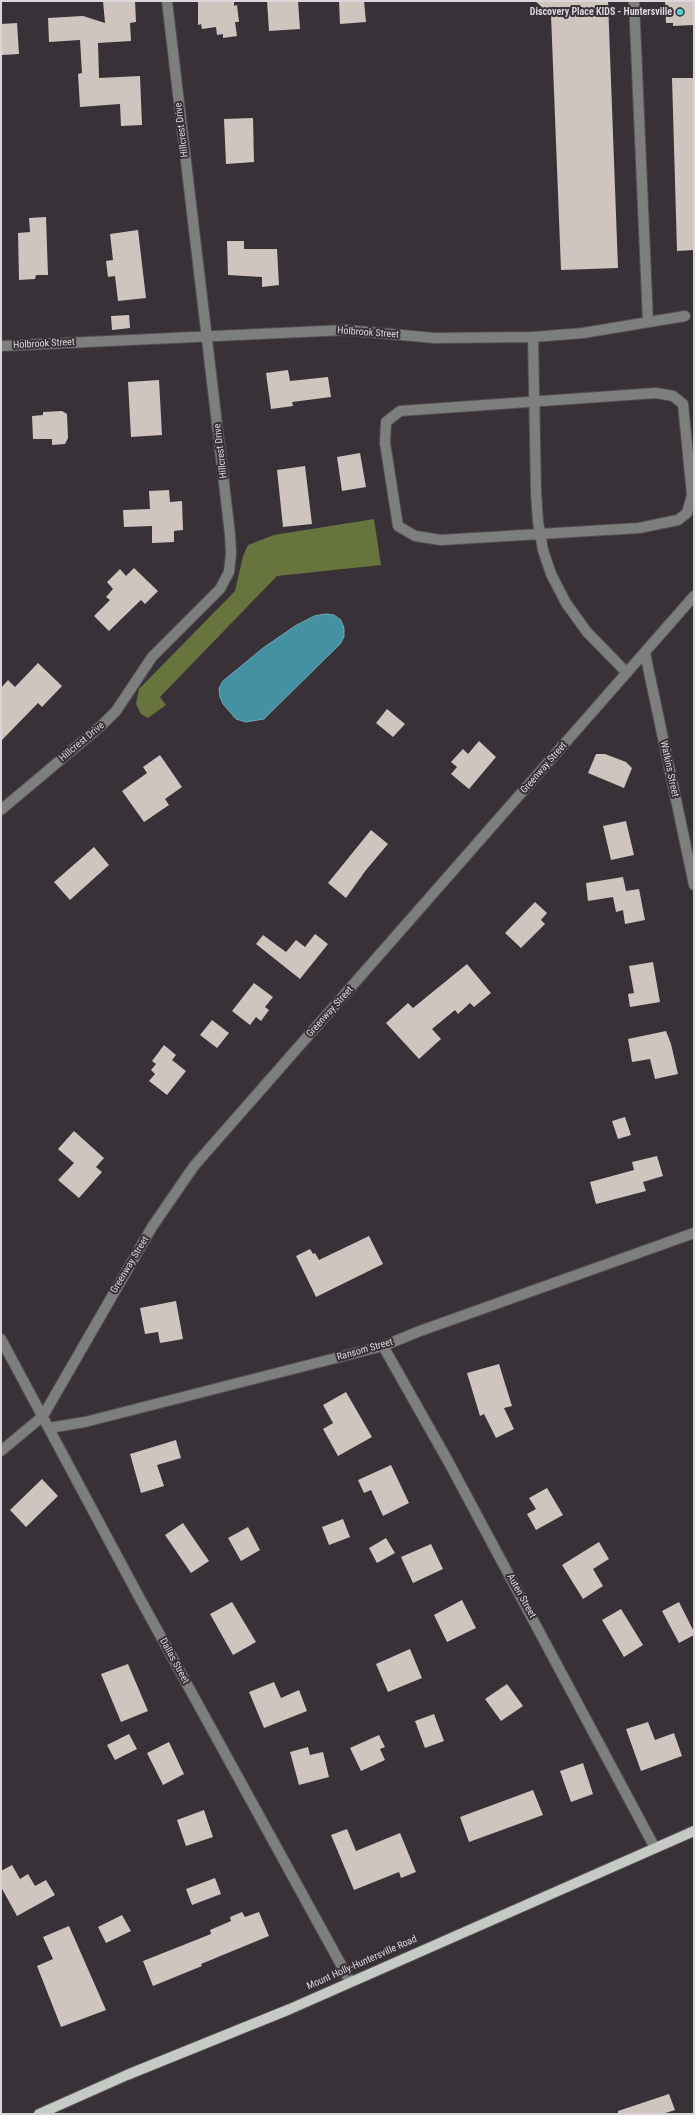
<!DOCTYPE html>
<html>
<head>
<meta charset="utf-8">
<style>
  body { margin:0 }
  #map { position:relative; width:695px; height:2115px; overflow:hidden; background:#383137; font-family:"Roboto Condensed",sans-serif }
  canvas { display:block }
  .frame { position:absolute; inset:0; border:2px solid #dad6da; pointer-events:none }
</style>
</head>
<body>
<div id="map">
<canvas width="695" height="2115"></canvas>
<div class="frame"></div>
</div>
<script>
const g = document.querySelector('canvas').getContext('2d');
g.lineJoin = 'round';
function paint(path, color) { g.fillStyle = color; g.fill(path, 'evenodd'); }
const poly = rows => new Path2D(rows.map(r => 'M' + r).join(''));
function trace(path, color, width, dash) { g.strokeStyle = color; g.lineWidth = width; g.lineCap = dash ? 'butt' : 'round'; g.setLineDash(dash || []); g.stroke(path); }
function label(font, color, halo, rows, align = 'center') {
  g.font = font + ' "Roboto Condensed",sans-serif'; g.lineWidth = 4; g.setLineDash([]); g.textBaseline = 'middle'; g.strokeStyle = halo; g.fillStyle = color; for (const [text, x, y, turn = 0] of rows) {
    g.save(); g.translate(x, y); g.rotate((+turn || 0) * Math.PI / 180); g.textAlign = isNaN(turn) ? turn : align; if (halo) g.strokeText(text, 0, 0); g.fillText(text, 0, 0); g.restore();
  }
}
paint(poly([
  [374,519,381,565,277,576,160,697,166,705,148,718,141,714,136,704,139,689,235,591,243,556,248,545,274,535]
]), '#68743d');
const water = poly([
  [326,614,334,615,341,620,344,628,344,637,340,644,264,719,246,722,236,719,223,704,220,697,219,688,223,681,263,648,295,626,314,616,326,614]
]);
paint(water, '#4491a1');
trace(water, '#71a6b2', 1);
paint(poly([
  [103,1,135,1,136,22,130,23,131,41,98,43,99,78,140,76,142,125,121,126,120,104,80,107,78,74,82,73,80,40,49,42,48,18,83,16,105,23],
  [198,1,234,1,234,6,237,5,239,22,235,22,237,36,223,38,223,34,217,35,216,27,202,29,201,24,198,25],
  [267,1,298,1,300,29,269,31],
  [339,1,364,1,366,22,340,24],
  [535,1,608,1,618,268,561,270,551,15],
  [665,1,694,1,694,25,673,26,673,23,666,23],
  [17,23,19,54,2,55,1,24],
  [672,78,694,78,694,250,677,251],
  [253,118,254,162,226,164,224,119],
  [46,217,48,275,36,275,35,279,19,280,18,233,30,232,29,218],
  [138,230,146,298,118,301,115,276,108,277,106,261,113,260,110,234],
  [227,241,244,241,244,249,277,249,279,285,262,287,262,277,228,275],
  [129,315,130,328,112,330,111,316],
  [288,370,290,381,328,377,331,397,292,402,293,406,271,409,266,373],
  [159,380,162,435,131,437,128,382],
  [62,411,67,414,68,438,65,444,52,445,52,439,33,439,32,416,43,415,43,412],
  [360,453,366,487,342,491,337,457],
  [305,466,312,524,283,527,277,470],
  [169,490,170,502,182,501,183,530,174,531,174,542,152,543,152,526,124,527,123,510,150,509,149,491],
  [134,568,158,591,145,604,141,600,109,631,94,616,110,600,106,597,113,589,107,582,120,569,126,576],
  [38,663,62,686,42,707,38,703,1,741,1,688,8,680,15,687],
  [387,709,405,724,393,737,376,723],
  [479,741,496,757,469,789,451,774,457,767,451,762,463,749,468,754],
  [596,754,605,754,626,762,632,768,624,788,588,773],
  [160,755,182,787,165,799,169,805,144,822,122,791,147,773,143,767],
  [626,821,634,855,611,860,603,826],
  [371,830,388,844,366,870,346,898,328,883],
  [94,847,109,865,70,900,54,882],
  [623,877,626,891,639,889,645,920,625,924,623,910,616,912,613,897,588,901,586,883],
  [535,902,547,913,541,920,545,924,521,948,505,933],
  [315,934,328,944,300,979,256,944,263,935,286,952,296,940,305,947],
  [653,962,660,1002,630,1007,628,994,634,993,629,966],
  [467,964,491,993,474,1007,470,1003,458,1014,455,1010,432,1029,441,1039,419,1059,386,1023,408,1003,413,1008],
  [254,983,273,997,265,1007,269,1010,261,1021,256,1017,250,1025,232,1011],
  [212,1020,229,1033,217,1048,200,1035],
  [666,1031,671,1044,678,1074,655,1079,650,1059,632,1062,628,1039],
  [164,1045,176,1055,172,1060,186,1071,167,1095,149,1081,155,1074,151,1070,156,1064,152,1061],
  [625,1117,631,1135,618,1139,612,1121],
  [74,1131,104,1158,96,1167,102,1172,79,1198,58,1180,74,1163,58,1149],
  [657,1156,663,1176,643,1182,646,1191,596,1204,590,1182,634,1170,632,1162],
  [369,1236,383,1264,316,1297,296,1256,310,1249,313,1254,315,1253,319,1260],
  [176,1301,183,1339,160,1343,158,1332,145,1334,140,1308],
  [499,1364,512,1406,504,1408,514,1429,496,1438,484,1414,480,1416,467,1373],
  [346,1392,372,1437,338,1456,323,1429,333,1423,323,1405],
  [176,1440,181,1458,157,1465,164,1486,141,1493,130,1454],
  [391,1465,409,1503,383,1516,371,1490,364,1493,358,1480],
  [42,1479,58,1496,26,1527,10,1510],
  [547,1488,563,1515,536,1530,527,1514,536,1509,529,1498],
  [343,1519,350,1537,329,1545,322,1527],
  [183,1523,209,1561,191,1573,165,1535],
  [248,1527,260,1550,241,1561,228,1538],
  [386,1538,395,1553,377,1563,369,1548],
  [599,1542,609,1559,593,1569,603,1586,583,1599,562,1565],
  [431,1544,443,1569,413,1583,401,1557],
  [462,1600,476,1628,447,1642,434,1615],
  [232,1602,256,1642,233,1655,210,1614],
  [679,1602,694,1632,694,1635,679,1643,662,1611],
  [621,1609,643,1645,624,1657,602,1620],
  [410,1649,422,1678,388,1692,376,1664],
  [128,1664,148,1711,121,1722,101,1674],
  [274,1682,281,1698,299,1690,307,1711,264,1728,249,1692],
  [507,1684,523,1706,501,1721,485,1699],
  [434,1714,444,1741,425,1748,415,1721],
  [648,1722,655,1740,674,1733,682,1756,641,1771,626,1729],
  [129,1734,137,1749,115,1760,107,1745],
  [379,1735,385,1747,380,1749,385,1760,361,1771,350,1748],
  [169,1742,184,1774,163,1785,147,1753],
  [308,1747,310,1755,323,1752,329,1777,299,1785,290,1752],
  [583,1763,593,1794,571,1802,560,1771],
  [533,1790,543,1815,469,1842,460,1817],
  [204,1810,213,1837,186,1846,177,1820],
  [347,1829,356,1851,400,1833,416,1872,401,1878,399,1872,354,1890,331,1835],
  [12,1865,20,1879,28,1874,35,1886,46,1880,55,1895,17,1916,1,1887,1,1871],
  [215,1878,221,1894,192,1905,186,1889],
  [242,1912,245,1917,259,1912,269,1936,201,1964,202,1966,153,1986,143,1961,211,1934,210,1930,231,1921,230,1917],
  [122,1915,131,1931,106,1943,98,1927],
  [69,1926,106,2010,61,2027,37,1966,53,1959,43,1937],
  [669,2094,675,2110,662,2114,618,2114,618,2111]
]), '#cfc5be');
const minor = poly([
  [634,1,648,322],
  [533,337,536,492,538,522,543,550,551,574,566,603,587,632,627,673],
  [1,346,345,330,435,338,533,337,583,333,685,316],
  [656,393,673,396,683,404,692,495,687,513,678,520,639,528,441,540,415,536,398,526,385,443,386,422,400,411,656,393],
  [645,653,694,885],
  [1,810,102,725,116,711,152,657,220,589,229,572,231,554,230,534,167,1],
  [1,1339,138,1595,350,1981],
  [383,1346,448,1461,655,1848],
  [49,1428,85,1422,383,1346,420,1331,694,1233],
  [1,1451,43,1416,152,1227,194,1166,694,596]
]);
const major = poly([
  [39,2114,127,2075,290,2009,694,1831]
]);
trace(minor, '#554f54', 12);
trace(major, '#554f54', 12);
trace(minor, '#7c7f7c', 10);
trace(major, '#c5cbc4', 10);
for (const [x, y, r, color] of [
  [680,12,4,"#52cdd0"]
]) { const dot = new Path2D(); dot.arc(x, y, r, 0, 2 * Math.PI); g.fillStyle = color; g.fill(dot); trace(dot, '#383137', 1.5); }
label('bold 10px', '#dad6da', '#383137', [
  ["Discovery Place KIDS - Huntersville",672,12]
], 'right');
label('10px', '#dad6da', '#383137', [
  ["Hillcrest Drive",182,130,-97],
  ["Holbrook Street",368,333,4],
  ["Holbrook Street",44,344,-3],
  ["Hillcrest Drive",221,451,-97],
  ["Hillcrest Drive",82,742,-40],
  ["Greenway Street",544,768,-49],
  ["Watkins Street",669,769,78],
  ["Greenway Street",330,1012,-48],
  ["Greenway Street",130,1265,-59],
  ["Ransom Street",365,1350,-16],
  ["Auten Street",521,1596,61],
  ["Dallas Street",174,1661,61],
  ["Mount Holly-Huntersville Road",362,1963,-24]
]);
</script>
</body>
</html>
